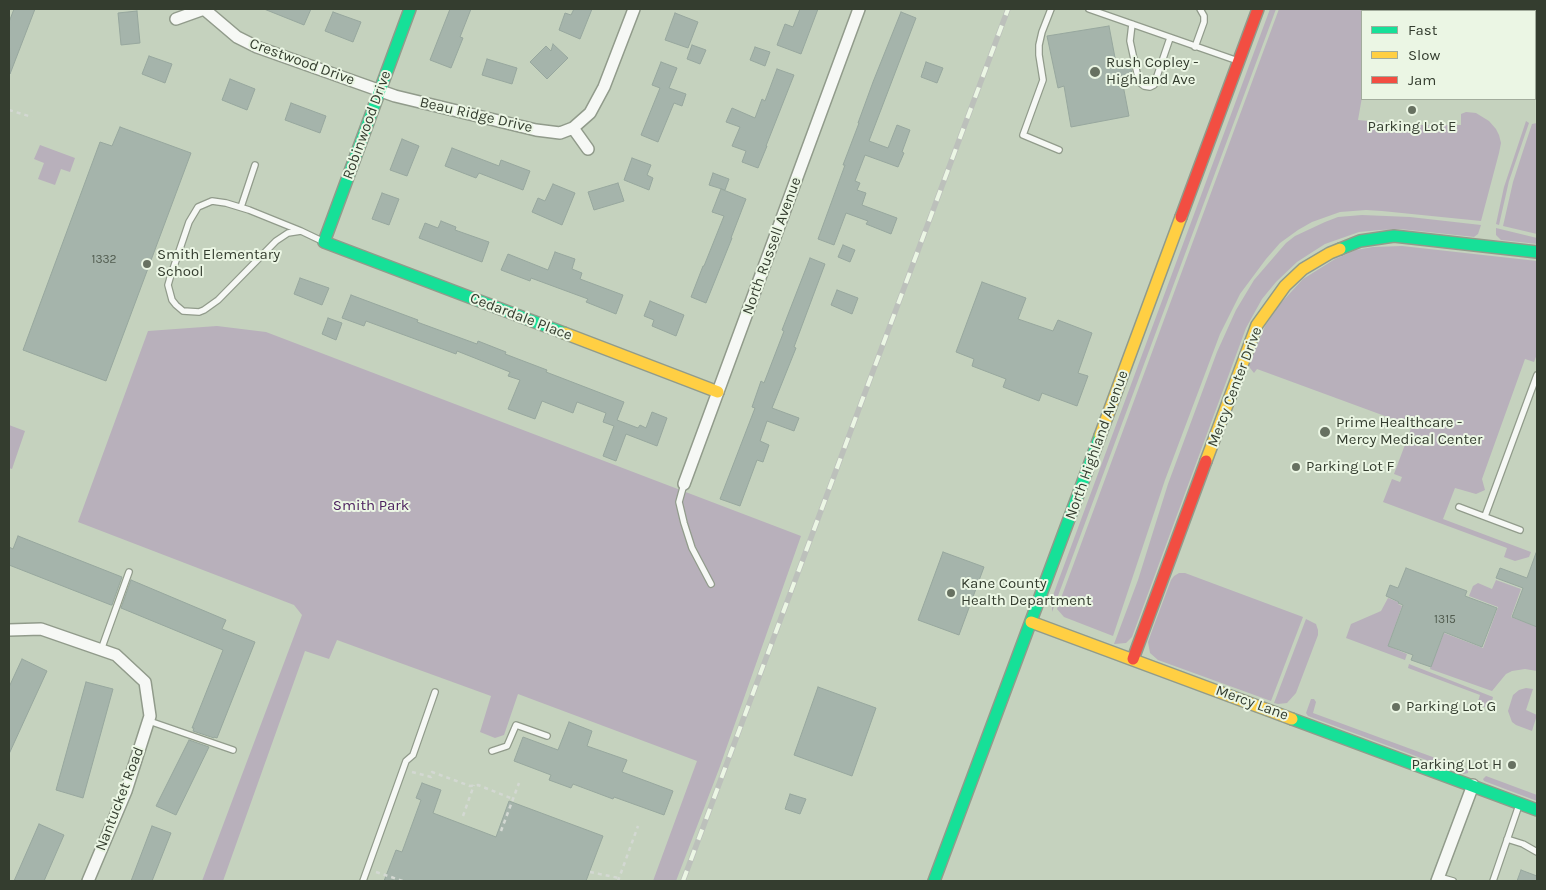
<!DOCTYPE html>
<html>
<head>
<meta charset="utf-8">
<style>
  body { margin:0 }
  #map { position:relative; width:1546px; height:890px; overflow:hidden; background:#c5d2be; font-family:Karla,sans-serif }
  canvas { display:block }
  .frame { position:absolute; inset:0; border:10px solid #343d2f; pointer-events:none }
  .legend { position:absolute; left:1361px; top:10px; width:175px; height:90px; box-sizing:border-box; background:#ebf6e4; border:1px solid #a2ac9c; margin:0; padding:6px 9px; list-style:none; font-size:15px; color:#343d2f }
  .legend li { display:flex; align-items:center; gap:10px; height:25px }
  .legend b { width:25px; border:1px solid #a2ac9c }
</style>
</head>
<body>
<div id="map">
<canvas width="1546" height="890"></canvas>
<div class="frame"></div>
<ul class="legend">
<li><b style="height:6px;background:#16e098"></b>Fast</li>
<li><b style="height:6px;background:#ffcf43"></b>Slow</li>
<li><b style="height:6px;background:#f24e42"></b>Jam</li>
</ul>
</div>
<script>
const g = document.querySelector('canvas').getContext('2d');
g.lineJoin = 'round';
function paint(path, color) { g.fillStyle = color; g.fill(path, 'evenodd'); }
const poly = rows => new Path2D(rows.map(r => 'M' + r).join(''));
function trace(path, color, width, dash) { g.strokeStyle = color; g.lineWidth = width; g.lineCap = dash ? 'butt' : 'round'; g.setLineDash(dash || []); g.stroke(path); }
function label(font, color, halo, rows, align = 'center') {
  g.font = font + ' Karla,sans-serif'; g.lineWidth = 4; g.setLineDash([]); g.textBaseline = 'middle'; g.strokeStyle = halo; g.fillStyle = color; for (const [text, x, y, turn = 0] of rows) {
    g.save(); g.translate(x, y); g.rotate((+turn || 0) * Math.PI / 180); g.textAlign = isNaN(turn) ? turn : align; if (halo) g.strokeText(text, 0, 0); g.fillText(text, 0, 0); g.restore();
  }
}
paint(poly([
  [1270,9,1276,9,1052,612,1052,598],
  [1279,9,1392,9,1390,11,1362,11,1362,97,1358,120,1411,125,1461,125,1461,114,1466,112,1476,113,1489,121,1496,129,1499,135,1501,143,1499,153,1481,221,1382,211,1366,210,1340,212,1312,222,1298,230,1280,243,1266,259,1240,294,1220,334,1165,480,1113,636,1064,617,1057,609],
  [1526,121,1529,123,1509,181,1499,225,1496,224,1504,187],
  [1537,123,1537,234,1503,226,1513,182,1523,151,1532,124],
  [40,145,75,158,70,172,61,169,55,185,38,179,44,163,34,159],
  [1362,215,1410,217,1481,225,1478,234,1474,237,1400,229,1380,230,1359,232,1325,244,1314,251,1297,262,1276,282,1262,299,1246,328,1132,637,1126,643,1114,644,1138,580,1168,484,1217,352,1236,310,1254,280,1286,243,1295,236,1325,222,1338,217],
  [1496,228,1537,238,1537,244,1501,240,1496,235],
  [1402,246,1537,261,1537,354,1534,362,1525,359,1482,479,1485,490,1476,494,1455,488,1443,519,1531,552,1529,557,1515,561,1504,557,1507,548,1383,502,1392,479,1400,482,1402,477,1394,474,1412,426,1257,369,1254,373,1250,368,1249,365,1265,326,1280,304,1303,279,1335,259,1356,250,1373,247],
  [217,326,266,332,801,536,719,769,676,881,653,881,697,761,518,694,504,735,495,738,480,732,491,696,337,640,329,659,305,651,223,881,202,881,302,615,294,605,78,522,148,331],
  [9,425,25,431,12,469,9,468],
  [1179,573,1185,573,1303,617,1271,701,1158,660,1150,653,1148,642,1153,628,1171,580,1174,576],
  [1496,580,1521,589,1511,617,1537,627,1537,671,1525,669,1512,671,1506,674,1492,691,1430,669,1444,633,1483,648,1498,607,1469,596,1473,586,1478,583,1492,589],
  [1388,598,1398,602,1398,604,1402,606,1388,646,1407,654,1405,660,1346,638,1351,624,1381,611],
  [1306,619,1316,624,1318,630,1318,635,1296,693,1287,703,1278,704,1274,703],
  [1409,664,1493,697,1491,705,1488,708,1477,705,1480,695,1408,668],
  [1526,688,1533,689,1526,710,1537,715,1532,731,1516,725,1512,722,1508,711,1513,695,1519,690],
  [1311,699,1314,699,1316,702,1313,713,1468,770,1468,773,1464,774,1308,716,1306,713],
  [1486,776,1537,795,1537,801,1484,781,1483,779]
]), '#b8b0bb');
const building = poly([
  [14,9,35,9,10,74,9,22,14,9],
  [264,9,311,9,304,25,264,9],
  [450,9,471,9,460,37,463,38,451,68,430,60,450,9],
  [574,9,592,9,580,39,559,30,565,13,571,15,574,9],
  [800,9,818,9,801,54,777,45,785,24,793,27,800,9],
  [137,11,140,43,121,45,118,13,137,11],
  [333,12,361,22,353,42,325,31,333,12],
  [901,12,916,18,869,141,888,148,897,125,910,130,902,152,904,153,898,167,865,155,855,181,860,183,857,190,866,193,862,205,897,218,891,234,866,224,868,221,846,213,834,245,818,239,845,165,843,165,859,123,858,123,873,82,901,12],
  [675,13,698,22,688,48,665,40,675,13],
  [1109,26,1116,63,1129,60,1134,83,1123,85,1129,116,1071,127,1064,86,1058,88,1047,36,1109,26],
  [553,44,568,58,547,79,530,62,546,46,551,51,553,44],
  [692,45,706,50,700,64,687,59,692,45],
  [755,47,770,52,765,66,750,60,755,47],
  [149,56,172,64,165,83,142,74,149,56],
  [487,59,517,68,512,84,482,75,487,59],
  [661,62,677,68,669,88,686,94,682,106,674,103,658,142,641,135,660,88,652,85,661,62],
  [926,62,943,68,937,83,921,77,926,62],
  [777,69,794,75,766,146,767,146,758,168,742,162,746,151,732,146,740,127,726,122,732,108,755,118,762,99,765,101,777,69],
  [230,79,255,89,247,110,222,100,230,79],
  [291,103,326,116,320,133,285,120,291,103],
  [120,127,191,153,106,381,23,350,100,142,112,146,120,127],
  [402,139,419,146,407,176,390,170,402,139],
  [452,148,499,166,501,160,530,171,523,190,479,173,476,178,445,166,452,148],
  [632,158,651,165,647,175,653,178,649,190,624,180,632,158],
  [713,173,729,179,725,190,709,185,713,173],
  [618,183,624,201,594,210,588,192,618,183],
  [553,184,575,193,562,225,532,212,538,198,545,201,553,184],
  [721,189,746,199,731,238,732,238,706,303,691,297,703,266,704,266,724,216,712,212,721,189],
  [382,193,399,199,389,225,372,219,382,193],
  [441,221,456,227,455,230,489,242,482,262,419,238,425,223,438,228,441,221],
  [843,245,855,250,850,262,838,257,843,245],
  [555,252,575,259,572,269,582,273,580,279,623,295,616,314,586,302,588,299,531,278,530,281,501,270,508,254,548,270,555,252],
  [810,258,825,264,794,347,796,348,772,408,799,418,794,431,767,421,760,441,769,445,763,462,757,460,740,506,720,499,755,408,752,407,761,381,764,383,784,331,782,330,810,258],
  [300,278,329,288,322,305,294,294,300,278],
  [982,282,1026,298,1018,319,1053,331,1058,320,1092,333,1078,373,1088,376,1077,406,1042,393,1039,401,1003,387,1006,379,972,366,974,359,956,352,982,282],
  [837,290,858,298,852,314,831,305,837,290],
  [351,295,418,320,417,322,477,344,478,341,506,352,505,354,547,370,546,372,624,402,617,420,638,428,640,425,646,428,652,412,667,418,657,446,626,434,616,461,603,456,614,426,603,422,606,413,577,402,573,413,542,401,535,419,508,409,520,380,508,376,510,372,457,351,456,354,366,321,364,326,342,318,351,295],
  [650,301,684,315,676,336,652,326,654,320,644,316,650,301],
  [328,318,342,323,336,340,322,334,328,318],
  [18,536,122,577,112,605,111,605,9,565,9,547,13,549,18,536],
  [943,552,984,567,959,635,918,620,943,552],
  [1536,553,1537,553,1537,627,1512,617,1523,588,1496,578,1500,568,1527,578,1536,553],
  [1406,568,1467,591,1465,596,1497,608,1482,647,1444,632,1431,667,1411,660,1413,655,1388,646,1403,605,1398,603,1399,602,1386,596,1390,585,1398,588,1406,568],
  [131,580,226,620,222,629,255,642,217,738,214,737,214,738,193,731,194,728,192,728,223,650,121,608,131,580],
  [22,659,47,671,9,754,9,687,22,659],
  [86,682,113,689,83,798,56,790,86,682],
  [818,687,876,708,852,776,794,755,818,687],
  [569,722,592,731,587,746,627,760,622,772,673,791,664,815,614,797,613,799,573,784,571,788,549,780,551,775,514,761,523,737,558,750,569,722],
  [189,740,209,747,176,815,156,806,189,740],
  [422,783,441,790,433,813,496,837,509,801,603,836,586,881,384,881,396,850,402,852,421,800,416,798,422,783],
  [790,794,806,799,800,814,785,809,790,794],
  [39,824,64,835,44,881,14,881,39,824],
  [152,826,171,833,152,881,131,881,152,826],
  [1521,870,1537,876,1537,881,1517,881,1521,870]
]);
paint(building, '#a5b4ab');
trace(building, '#97a79e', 1);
const lane = poly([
  [1051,9,1042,32,1039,45,1039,55,1043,80,1023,135,1059,150],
  [1089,9,1238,61],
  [1132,24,1130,41,1139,82,1144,86,1150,87,1154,85,1170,38],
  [1195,47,1204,22,1204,16,1200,9],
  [241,207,255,165],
  [301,231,249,210,226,203,212,201,198,207,189,222,170,278,168,285,172,300,176,305,183,311,199,312,204,310,218,300,276,241,288,233,301,231,322,241],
  [684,484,679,502,684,523,692,548,711,584],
  [1459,507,1520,530],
  [1485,516,1537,375],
  [101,650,129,572],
  [149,721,233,750],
  [492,751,507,746,516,725,547,736],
  [1507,839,1523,844,1537,852],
  [1439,877,1453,881],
  [363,881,406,761,413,755,435,692],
  [1493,881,1519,805]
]);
const street = poly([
  [176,19,204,9,237,37,257,47,395,96,536,130,560,133,573,128,588,149],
  [573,128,590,113,604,87,634,9],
  [684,484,859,9],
  [9,630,41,629,116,655,145,682,150,716,126,791,88,881],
  [1437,881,1473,785]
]);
const fast = poly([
  [410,9,324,242,564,333],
  [1340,249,1360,241,1394,236,1537,252],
  [1292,719,1537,810],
  [934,881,1100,436]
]);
const slow = poly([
  [564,333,718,392],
  [1100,436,1181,217],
  [1206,461,1257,325,1285,286,1303,269,1330,253,1340,249],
  [1031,622,1292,719]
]);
const jam = poly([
  [1181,217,1258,9],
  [1133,659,1206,461]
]);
trace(lane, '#919b8b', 8);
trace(street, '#919b8b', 14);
trace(fast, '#919b8b', 14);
trace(slow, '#919b8b', 14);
trace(jam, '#919b8b', 14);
trace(poly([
  [9,110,32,117],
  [412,772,431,777,432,772,470,786,478,785,513,799],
  [463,816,474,785],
  [501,831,519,783],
  [376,872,403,881],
  [590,872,619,878],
  [618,881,638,826]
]), '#d3d8d2', 2.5, [4, 4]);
trace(lane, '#f6f8f5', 5.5);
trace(street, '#f6f8f5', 11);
trace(fast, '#16e098', 11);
trace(slow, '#ffcf43', 11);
trace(jam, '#f24e42', 11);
const rail = poly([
  [683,881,1008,9]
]);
trace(rail, '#bcc0bb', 5.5);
trace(rail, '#ebf6e4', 4, [11]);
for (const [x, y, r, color] of [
  [1095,72,6,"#677161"],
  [1412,110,5,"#677161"],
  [147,264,5,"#677161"],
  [1325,432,6,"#677161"],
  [1296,467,5,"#677161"],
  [951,593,5,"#677161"],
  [1396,707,5,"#677161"],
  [1512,765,5,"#677161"]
]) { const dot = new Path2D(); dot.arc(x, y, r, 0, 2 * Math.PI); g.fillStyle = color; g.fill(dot); trace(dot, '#ebf6e4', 2); }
label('12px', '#505b4e', null, [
  ["1332",104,260],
  ["1315",1445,620]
]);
label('15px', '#343d2f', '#ebf6e4', [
  ["Crestwood Drive",302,62,20],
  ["Beau Ridge Drive",476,115,13],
  ["Robinwood Drive",367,125,-70],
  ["North Russell Avenue",772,246,-70],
  ["Cedardale Place",521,317,21],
  ["Mercy Center Drive",1235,387,-69],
  ["North Highland Avenue",1097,445,-70],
  ["Mercy Lane",1252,703,20],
  ["Nantucket Road",120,799,-69]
]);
label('15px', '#343d2f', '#ebf6e4', [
  ["Rush Copley -",1106,63],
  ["Highland Ave",1106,80],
  ["Parking Lot E",1412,127,"center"],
  ["Smith Elementary",157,255],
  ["School",157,272],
  ["Prime Healthcare -",1336,423],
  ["Mercy Medical Center",1336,440],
  ["Parking Lot F",1306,467],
  ["Kane County",961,584],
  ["Health Department",961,601],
  ["Parking Lot G",1406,707],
  ["Parking Lot H",1502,765,"right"]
], 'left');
label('15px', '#4c205f', '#ebf6e4', [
  ["Smith Park",371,506]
]);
</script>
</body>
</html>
